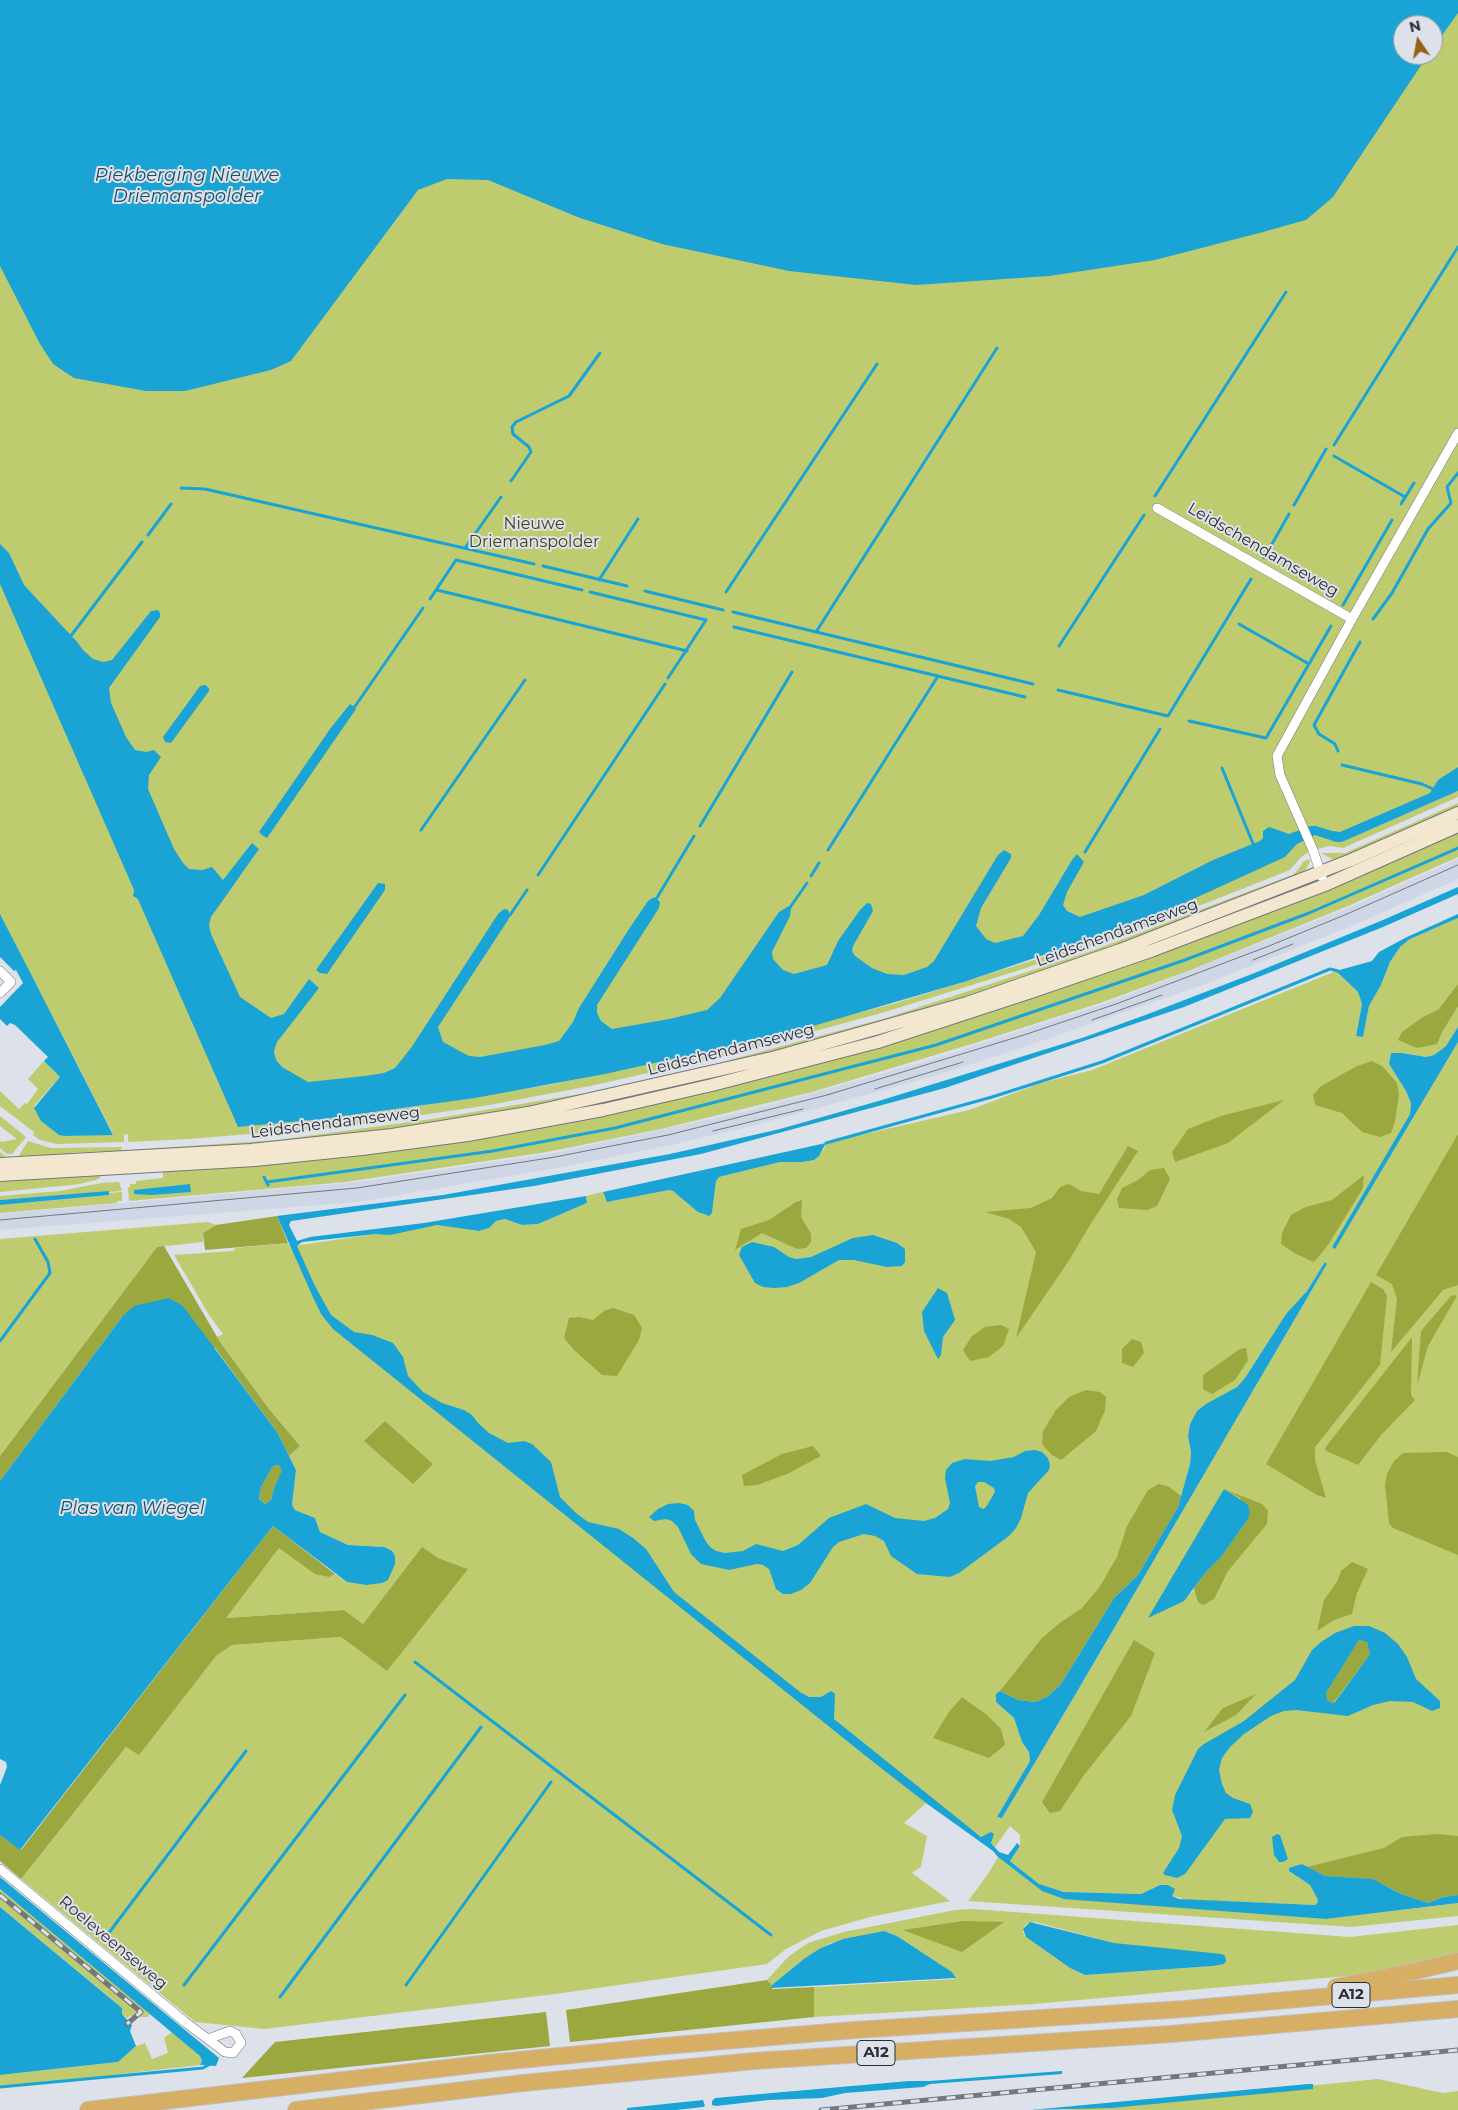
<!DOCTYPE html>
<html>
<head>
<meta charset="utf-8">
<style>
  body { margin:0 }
  #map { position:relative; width:1458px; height:2110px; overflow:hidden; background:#dde1ea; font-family:Montserrat,sans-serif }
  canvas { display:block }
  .north { position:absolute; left:1393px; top:15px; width:50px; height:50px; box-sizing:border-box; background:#dde1ea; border:1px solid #9699a0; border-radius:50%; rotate:348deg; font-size:14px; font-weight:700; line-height:20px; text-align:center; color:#2c2d31 }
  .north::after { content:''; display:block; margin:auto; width:18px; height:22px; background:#966017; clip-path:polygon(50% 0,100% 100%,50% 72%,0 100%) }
</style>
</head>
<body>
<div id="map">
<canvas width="1458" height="2110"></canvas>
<div class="north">N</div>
</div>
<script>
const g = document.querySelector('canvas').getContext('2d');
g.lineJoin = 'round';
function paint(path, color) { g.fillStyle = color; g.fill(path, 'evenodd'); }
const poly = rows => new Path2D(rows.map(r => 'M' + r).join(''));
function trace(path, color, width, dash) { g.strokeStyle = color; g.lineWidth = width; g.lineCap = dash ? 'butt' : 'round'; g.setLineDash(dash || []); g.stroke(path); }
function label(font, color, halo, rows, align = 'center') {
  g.font = font + ' Montserrat,sans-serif'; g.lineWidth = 4; g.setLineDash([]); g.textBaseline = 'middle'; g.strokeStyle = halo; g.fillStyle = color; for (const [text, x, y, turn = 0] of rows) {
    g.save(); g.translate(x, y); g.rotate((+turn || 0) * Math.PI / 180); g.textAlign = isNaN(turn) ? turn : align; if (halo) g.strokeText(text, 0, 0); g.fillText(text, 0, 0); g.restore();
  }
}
paint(poly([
  [1458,859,1458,879,1352,926,1205,984,1027,1046,931,1077,752,1126,671,1145,557,1168,358,1202,0,1230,0,1214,358,1182,554,1153,748,1111,927,1061,1115,1000,1346,909]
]), '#cfd6e6');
paint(poly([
  [0,0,1458,0,1458,781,1327,839,1342,842,1458,791,1458,797,1343,848,1329,846,1318,849,1315,844,1307,847,1308,853,1301,857,1290,870,1204,904,1098,943,1023,969,885,1012,720,1057,590,1086,484,1106,346,1126,189,1139,128,1142,128,1134,124,1135,124,1142,57,1144,40,1140,33,1135,34,1132,0,1106,0,1091,19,1109,25,1103,27,1104,38,1089,28,1079,44,1061,60,1077,34,1106,40,1118,65,1136,113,1134,0,914],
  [1403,25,1433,25,1433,55,1403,55],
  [1229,881,1178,906,1111,932,1034,960,896,1003,696,1056,686,1056,549,1085,419,1106,323,1119,238,1127,680,1049],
  [1458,803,1458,809,1411,831,1334,860,1321,853,1345,853],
  [1458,829,1458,857,1348,906,1188,971,1100,1003,975,1043,812,1092,661,1129,547,1152,345,1182,129,1201,128,1187,130,1187,130,1184,136,1184,136,1181,163,1178,163,1169,381,1150,870,1050,1018,1003,1108,970],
  [1310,859,1309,864,1302,875,1044,975,885,1024,848,1030,808,1041,778,1054,593,1097,340,1138,129,1154,129,1150,277,1140,432,1119,592,1092,719,1063,886,1018,1094,950,1292,875,1296,872,1304,861],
  [1458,918,1458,1027,1446,1046,1434,1055,1426,1057,1402,1053,1391,1053,1389,1064,1406,1091,1411,1103,1410,1114,1332,1247,1335,1248,1458,1042,1458,1895,1325,1876,1302,1864,1289,1871,1310,1885,1317,1898,1318,1902,1315,1905,1188,1900,1172,1896,1160,1885,1141,1894,1064,1892,1039,1884,1010,1861,1020,1846,1020,1835,1010,1826,995,1847,990,1841,994,1834,982,1837,919,1798,926,1803,904,1823,927,1836,921,1867,912,1873,950,1901,870,1917,821,1931,786,1949,767,1964,555,1994,264,2029,195,2022,21,1879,126,1747,139,1754,216,1656,232,1645,341,1637,387,1671,466,1568,438,1558,422,1548,363,1624,344,1610,225,1618,279,1548,329,1577,335,1574,347,1582,366,1585,384,1547,348,1545,320,1532,315,1518,295,1510,292,1505,296,1470,289,1456,300,1446,269,1409,220,1342,217,1337,223,1334,209,1315,174,1255,234,1251,235,1248,288,1243,290,1246,300,1245,437,1225,479,1231,489,1228,496,1221,505,1219,522,1225,538,1224,587,1203,586,1196,603,1192,605,1198,612,1201,668,1190,673,1191,704,1215,712,1213,716,1181,719,1177,780,1162,803,1162,814,1160,824,1149,826,1143,969,1110,1041,1083,1092,1070,1336,971,1358,992,1362,1004,1356,1035,1363,1037,1369,1006,1381,985,1390,962,1400,947,1410,939],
  [1325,1263,1327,1264,1078,1690,1002,1818,999,1818,998,1816,1030,1761,1029,1752,1022,1742,1014,1718,996,1702,1001,1691,1158,1542,1178,1507,1190,1464,1191,1452,1188,1436,1190,1424,1223,1395,1237,1387,1245,1378,1286,1314,1307,1291],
  [1206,1572,1192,1592,1163,1610,1149,1615],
  [0,1116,26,1137,12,1154,7,1154,0,1148,0,1141,2,1142,17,1139,0,1126],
  [28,1141,51,1148,122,1147,120,1153,112,1154,108,1151,68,1153,64,1157,0,1160,0,1152,6,1157,18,1157],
  [100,1174,100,1178,96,1180,80,1184,0,1192,0,1180],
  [119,1182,122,1191,0,1200,0,1196,60,1191,102,1183],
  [122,1192,122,1201,117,1201,117,1203,0,1213,0,1205,109,1195,109,1193],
  [208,1222,216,1225,203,1233,203,1242,157,1247,0,1456,0,1239],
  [998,1857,1042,1891,1326,1919,1458,1903,1458,1916,1351,1927,968,1901,988,1874],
  [0,1889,150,2014,148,2017,133,2017,131,2015,127,2018,122,2014,122,2008,107,1995,0,1907],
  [973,1909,1350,1937,1458,1925,1458,1956,1381,1973,1034,2004,814,2017,814,1987,955,1979,952,1972,897,1936,884,1931,831,1943,805,1958,772,1985,767,1980,788,1957,808,1943,844,1932,955,1910],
  [1035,1922,1114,1943,1226,1962,1213,1966,1085,1975,1070,1968,1026,1937,1023,1932,1024,1927,1028,1923],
  [172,2032,200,2056,202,2061,200,2065,0,2088,0,2075,118,2062,136,2046,145,2043,152,2059,168,2053,164,2038],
  [1378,2079,1443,2093,1458,2091,1458,2110,1063,2110]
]), '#bfcb6f');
paint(poly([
  [1458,984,1458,1006,1442,1032,1437,1044,1417,1048,1398,1040,1402,1032,1423,1017,1439,1009],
  [1372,1061,1382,1066,1397,1083,1399,1094,1395,1122,1391,1133,1380,1137,1362,1132,1342,1113,1315,1105,1313,1095,1321,1086,1357,1066],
  [1284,1100,1228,1143,1175,1162,1172,1152,1188,1129,1221,1116],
  [1458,1134,1458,1285,1443,1290,1391,1352,1397,1299,1392,1284,1376,1275],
  [1128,1146,1138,1151,1090,1225,1068,1262,1016,1338,1036,1252,1021,1227,1009,1219,985,1212,1031,1208,1052,1198,1060,1187,1069,1184,1081,1191,1099,1194],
  [1164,1168,1170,1179,1157,1206,1147,1210,1119,1208,1117,1199,1122,1188,1138,1180,1150,1170],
  [1364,1175,1363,1188,1328,1245,1314,1262,1296,1254,1281,1244,1282,1233,1291,1215,1306,1207,1332,1200],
  [802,1200,801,1217,811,1234,811,1242,806,1248,797,1249,762,1233,735,1250,741,1229,769,1220,796,1202],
  [277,1216,288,1243,205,1250,203,1233,216,1225],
  [164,1246,220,1342,269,1409,300,1446,289,1456,277,1432,215,1348,122,1317,0,1481,0,1456,157,1247],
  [1371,1282,1383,1289,1387,1296,1380,1365,1315,1447,1315,1460,1326,1498,1317,1495,1266,1464],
  [1455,1295,1457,1296,1428,1346,1417,1386,1421,1331,1451,1296],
  [613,1308,634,1315,642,1328,639,1340,617,1376,602,1375,573,1349,564,1338,569,1318,579,1317,593,1320,604,1311],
  [1001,1325,1009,1329,1003,1346,989,1357,970,1361,963,1350,972,1336,985,1327],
  [1412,1337,1411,1395,1415,1400,1382,1434,1358,1465,1326,1451,1325,1448],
  [1132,1339,1141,1342,1144,1353,1133,1367,1122,1363,1122,1349],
  [1246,1348,1248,1360,1235,1380,1212,1394,1203,1389,1203,1375,1240,1349],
  [1086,1390,1100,1392,1106,1397,1105,1410,1096,1431,1061,1460,1052,1455,1042,1444,1043,1431,1056,1410,1069,1397],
  [385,1421,433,1464,413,1484,364,1441],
  [813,1446,821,1456,787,1474,757,1485,744,1486,742,1475,782,1454],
  [1447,1452,1458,1457,1458,1555,1393,1528,1389,1523,1385,1485,1387,1474,1394,1461,1403,1453],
  [279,1465,283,1471,274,1488,271,1500,265,1504,259,1499,261,1487,273,1466],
  [1159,1484,1169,1487,1181,1496,1178,1507,1138,1575,1114,1598,1061,1684,1048,1696,1036,1702,1018,1700,1000,1691,1042,1638,1061,1622,1081,1609,1099,1588,1117,1557,1127,1526,1148,1490],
  [1224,1489,1262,1504,1268,1511,1267,1524,1228,1571,1214,1599,1203,1605,1198,1602,1194,1588,1206,1572,1221,1557,1248,1519,1240,1498],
  [273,1526,335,1574,329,1577,315,1574,279,1548,226,1618,344,1610,363,1624,422,1547,438,1558,468,1569,387,1671,341,1637,232,1645,216,1656,139,1755,126,1747,21,1879,0,1861,0,1835,21,1850],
  [1352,1562,1368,1569,1357,1593,1352,1614,1334,1620,1317,1631,1324,1600,1337,1582,1341,1571],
  [1134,1640,1155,1653,1131,1716,1084,1775,1060,1811,1050,1813,1042,1802],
  [1359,1640,1367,1642,1370,1654,1333,1703,1327,1700,1325,1696,1326,1693],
  [1256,1694,1236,1715,1204,1732,1223,1708],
  [962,1697,987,1715,1001,1729,1005,1745,989,1758,933,1738,949,1712],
  [1438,1834,1458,1836,1458,1895,1443,1897,1428,1903,1399,1893,1373,1879,1325,1876,1307,1867,1384,1848,1402,1837],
  [963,1921,1004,1922,962,1952,903,1930],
  [767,1980,772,1985,770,1987,773,1989,814,1987,814,2017,570,2042,566,2010],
  [546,2012,550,2046,242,2078,275,2042]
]), '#9ba73f');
paint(poly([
  [0,0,1458,0,1458,13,1433,48,1433,25,1403,25,1403,55,1428,55,1333,197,1306,220,1263,232,1155,260,1049,276,916,285,789,271,662,244,580,218,488,180,447,179,418,190,291,361,271,370,185,391,146,391,74,378,53,364,40,344,0,266],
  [0,544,9,553,24,585,78,643,83,650,93,659,103,662,112,660,151,611,158,610,160,613,160,617,109,688,111,703,126,737,135,750,146,752,154,750,161,757,149,775,148,789,174,849,183,863,189,869,202,870,212,867,223,880,252,843,259,849,211,917,209,925,211,934,240,997,271,1018,284,1014,309,979,319,988,277,1042,274,1051,276,1060,282,1067,308,1082,365,1076,384,1073,395,1068,411,1048,498,914,504,909,508,910,510,915,508,920,438,1027,443,1042,469,1056,480,1057,545,1045,559,1041,573,1022,579,1008,629,929,648,901,654,897,660,902,659,908,597,1005,597,1013,601,1021,612,1029,669,1019,707,1010,720,998,779,912,789,906,791,907,790,916,772,952,773,959,783,970,794,974,827,965,838,941,860,910,867,903,871,904,873,911,853,946,852,951,855,956,872,968,887,974,904,975,927,967,934,961,998,855,1004,850,1011,854,1011,858,981,908,976,926,986,939,995,943,1023,936,1039,915,1072,860,1077,854,1084,862,1067,892,1063,905,1067,911,1080,917,1144,895,1213,860,1260,841,1263,838,1263,831,1269,827,1289,834,1310,826,1316,826,1332,831,1340,832,1430,793,1438,780,1458,767,1458,791,1342,842,1336,842,1315,835,1297,844,1285,857,1178,906,1111,932,967,981,786,1034,696,1056,686,1056,605,1074,475,1098,323,1119,238,1127,144,913,138,899,133,896,134,890,131,883,0,584],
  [205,685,209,688,209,691,171,743,165,742,163,737,200,686],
  [350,704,356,709,267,838,262,835,259,832,330,729],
  [378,883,385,884,385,890,327,974,320,973,316,970],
  [1458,887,1458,894,1383,927,1184,1007,945,1088,701,1154,534,1186,291,1221,289,1225,297,1241,310,1237,424,1223,586,1196,587,1203,538,1224,522,1225,505,1219,496,1221,489,1228,479,1231,437,1225,390,1235,376,1234,302,1242,297,1246,314,1284,331,1315,354,1332,372,1335,393,1343,403,1357,408,1376,423,1392,442,1403,464,1410,472,1415,478,1423,489,1433,508,1443,524,1441,532,1444,551,1462,560,1497,576,1513,588,1522,619,1529,633,1538,646,1549,674,1592,800,1692,809,1697,821,1697,831,1691,835,1694,834,1719,981,1837,991,1832,994,1834,991,1843,999,1852,1008,1855,1017,1843,1020,1846,1010,1861,1039,1884,1064,1892,1141,1894,1160,1885,1168,1885,1175,1889,1172,1896,1179,1899,1315,1905,1318,1902,1317,1898,1310,1885,1289,1871,1289,1868,1302,1864,1325,1876,1373,1879,1399,1893,1428,1903,1443,1897,1458,1895,1458,1903,1326,1919,1064,1899,1042,1891,998,1857,993,1851,926,1803,867,1757,333,1329,321,1314,312,1295,277,1216,443,1195,670,1154,780,1129,882,1100,1085,1037,1148,1014,1252,974,1383,920],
  [0,914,31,974,113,1135,65,1136,59,1135,41,1121,34,1108,60,1077,44,1061,48,1057,15,1025,10,1023,7,1026,0,1019,0,1007,23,983,16,970,14,971,0,957],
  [1458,914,1458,918,1410,939,1400,947,1390,962,1381,985,1369,1006,1363,1037,1356,1036,1362,1004,1358,992,1336,971,1372,961,1379,952,1407,937],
  [1458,1027,1458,1042,1335,1249,1332,1247,1410,1114,1411,1103,1406,1091,1389,1064,1391,1053,1402,1053,1426,1057,1434,1055,1446,1046],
  [826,1143,819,1156,814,1160,803,1162,780,1162,719,1177,716,1181,712,1213,709,1216,698,1212,673,1191,669,1190,607,1202,603,1192],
  [190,1184,191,1192,152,1195,134,1194,134,1190],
  [109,1191,109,1195,0,1205,0,1200],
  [873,1235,897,1243,905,1249,905,1262,902,1266,887,1267,854,1260,839,1260,799,1283,787,1287,774,1288,763,1287,755,1283,739,1255,742,1247,752,1242,774,1247,789,1257,796,1259,811,1257,853,1238],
  [1325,1262,1327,1264,1078,1690,1002,1818,997,1817,1030,1761,1029,1752,1022,1742,1014,1718,996,1702,996,1694,1000,1691,1018,1700,1036,1702,1048,1696,1061,1684,1114,1598,1138,1575,1178,1507,1190,1464,1191,1452,1188,1436,1190,1424,1197,1411,1206,1404,1237,1387,1245,1378,1286,1314,1307,1291],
  [938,1288,947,1293,955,1320,943,1337,941,1355,938,1359,924,1331,922,1312],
  [169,1298,183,1306,277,1432,296,1470,292,1505,295,1510,315,1518,320,1532,348,1545,384,1547,392,1551,395,1556,395,1564,388,1580,382,1583,366,1585,347,1582,273,1526,20,1850,0,1835,0,1785,7,1767,6,1762,0,1759,0,1481,122,1317,134,1306],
  [279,1465,282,1471,274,1488,271,1500,265,1504,259,1499,261,1487,273,1466],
  [1035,1450,1042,1452,1048,1458,1050,1465,1049,1470,1028,1493,1021,1518,1016,1528,1009,1536,959,1573,950,1577,917,1574,891,1556,884,1541,875,1536,864,1534,839,1542,833,1547,810,1583,801,1590,791,1594,783,1594,776,1589,769,1569,763,1565,757,1564,729,1570,701,1564,691,1554,678,1527,672,1521,666,1519,654,1521,649,1517,658,1509,668,1504,679,1503,688,1505,694,1511,695,1520,705,1540,710,1547,716,1551,725,1553,743,1551,756,1544,783,1551,798,1545,829,1518,866,1504,895,1518,924,1521,935,1518,948,1509,950,1503,945,1478,946,1470,952,1463,965,1459,990,1461,1014,1457,1025,1451],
  [978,1482,984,1482,994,1488,995,1492,986,1507,983,1509,979,1507,975,1486],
  [1224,1489,1247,1504,1250,1512,1248,1519,1221,1557,1206,1572,1184,1601,1148,1618],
  [1354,1626,1369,1626,1385,1633,1398,1644,1407,1657,1416,1679,1440,1701,1440,1708,1432,1711,1413,1702,1390,1701,1373,1705,1348,1716,1296,1710,1284,1711,1271,1716,1244,1734,1230,1747,1222,1758,1219,1770,1222,1784,1226,1793,1233,1798,1250,1804,1253,1812,1250,1818,1225,1819,1185,1874,1177,1878,1165,1875,1163,1873,1179,1848,1182,1836,1172,1810,1175,1795,1198,1749,1204,1744,1244,1721,1295,1680,1312,1650,1321,1642,1335,1633],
  [1359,1640,1367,1642,1370,1654,1335,1702,1333,1703,1327,1700,1326,1693],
  [1277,1834,1280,1835,1288,1859,1283,1862,1279,1862,1274,1855,1272,1837],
  [0,1877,219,2058,216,2066,200,2065,202,2061,200,2056,0,1889],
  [0,1907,122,2008,122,2014,132,2025,130,2031,136,2046,118,2062,0,2075],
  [1030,1922,1114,1943,1222,1954,1225,1956,1226,1961,1224,1964,1213,1966,1085,1975,1070,1968,1026,1937,1023,1929],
  [884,1931,897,1936,952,1972,956,1978,770,1988,772,1985,805,1958,821,1948,843,1939],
  [1062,2071,1062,2074,930,2084,923,2087,845,2093,822,2098,769,2100,716,2106,712,2105,712,2101,715,2098,909,2081,929,2081],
  [1308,2084,1313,2084,1313,2089,1111,2108,1031,2110],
  [703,2100,705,2106,703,2107,676,2110,627,2110,627,2108]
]), '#1aa4d5');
trace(poly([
  [1334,445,1458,247],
  [1334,456,1405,497],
  [511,481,531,452,529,447,513,434,512,427,516,422,569,396,600,353],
  [181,488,205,489,534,564],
  [1155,496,1286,292],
  [1401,504,1414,483],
  [1294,505,1326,449],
  [148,535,171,504],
  [465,548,501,497],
  [1264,558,1289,514],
  [456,560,582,590],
  [543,566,627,586],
  [599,580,638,519],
  [437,590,687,651],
  [645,591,723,610],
  [590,592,706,620,668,678],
  [726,592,877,364],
  [430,599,456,560],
  [1343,605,1392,520],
  [733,612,1033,684],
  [1373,619,1392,593,1428,529,1451,503,1447,487,1458,473],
  [1239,624,1309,664],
  [734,627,1025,697],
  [816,632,997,348],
  [70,637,142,542],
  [1059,646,1144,515],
  [1058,690,1168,716,1251,579],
  [352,709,356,705,423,608],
  [1189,721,1266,738,1331,626],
  [1338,751,1335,744,1319,734,1314,725,1360,642],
  [1342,765,1422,784,1435,790],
  [1222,768,1254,846],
  [700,826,792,672],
  [421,830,525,680],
  [828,850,938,676],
  [1085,852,1160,729],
  [538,875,665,684],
  [811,876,819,863],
  [655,901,694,836],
  [789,909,807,883],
  [506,917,510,915,527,890],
  [826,1143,992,1097,1102,1062,1330,969,1338,971],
  [264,1177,268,1185],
  [267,1182,493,1151,615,1128,936,1045,1182,961,1309,913,1458,848],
  [0,1341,50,1273,48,1262,35,1239],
  [415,1662,771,1935],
  [105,1938,246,1751],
  [184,1985,405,1695],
  [406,1985,551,1782],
  [280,1997,481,1727],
  [0,2087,203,2068,210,2064]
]), '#1aa4d5', 3);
const street = poly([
  [1157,508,1352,619],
  [1322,877,1313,850,1280,775,1277,756,1352,619,1458,433],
  [0,971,11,982,0,993],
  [0,1869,185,2022,225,2052,233,2053,241,2043,236,2034,230,2031,208,2039]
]);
const secondary = poly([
  [0,1164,251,1150,392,1135,528,1113,776,1057,967,1003,1120,950,1351,860,1458,813],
  [0,1175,255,1160,362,1149,468,1135,603,1110,712,1085,878,1042,1028,993,1151,951,1325,885,1458,826]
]);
const highway = poly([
  [1336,1987,1420,1970,1458,1961],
  [88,2110,489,2063,652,2047,855,2030,1184,2009,1458,1985],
  [296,2110,523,2083,754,2061,1171,2034,1458,2009]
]);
trace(street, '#74777f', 10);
trace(secondary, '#74777f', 14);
trace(highway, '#c0c0c1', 18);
trace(street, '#fff', 9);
trace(secondary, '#f3e7d0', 12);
trace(highway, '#d6ae64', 16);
trace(poly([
  [1253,960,1293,944],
  [1092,1020,1162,995],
  [875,1089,963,1062],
  [713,1131,803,1109],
  [0,1220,357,1188,555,1157,668,1135,827,1095,1024,1035,1116,1004,1269,946,1347,914,1458,865]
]), '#74777d', 1);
const rail = poly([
  [0,1895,141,2012,127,2024],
  [821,2110,1458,2050]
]);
trace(rail, '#74777d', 5);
trace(rail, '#dde1ea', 3, [9]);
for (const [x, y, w] of [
  [1351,1995,38],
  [876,2053,38]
]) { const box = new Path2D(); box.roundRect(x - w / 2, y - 12.5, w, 25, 4); g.fillStyle = '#dde1ea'; g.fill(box); trace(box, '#2c2d31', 1); }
label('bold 15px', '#2c2d31', null, [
  ["A12",1351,1995],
  ["A12",876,2053]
]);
label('16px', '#3e4319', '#dde1ea', [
  ["Nieuwe",534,524],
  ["Driemanspolder",534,542]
]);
label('16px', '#2c2d31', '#dde1ea', [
  ["Leidschendamseweg",1263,550,30],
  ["Leidschendamseweg",1117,933,-20],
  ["Leidschendamseweg",731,1050,-14],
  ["Leidschendamseweg",335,1123,-7],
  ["Roeleveenseweg",113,1943,40]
]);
label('italic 18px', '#1e5065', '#dde1ea', [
  ["Piekberging Nieuwe",187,176],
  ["Driemanspolder",187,197],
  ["Plas van Wiegel",132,1509]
]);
</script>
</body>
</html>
